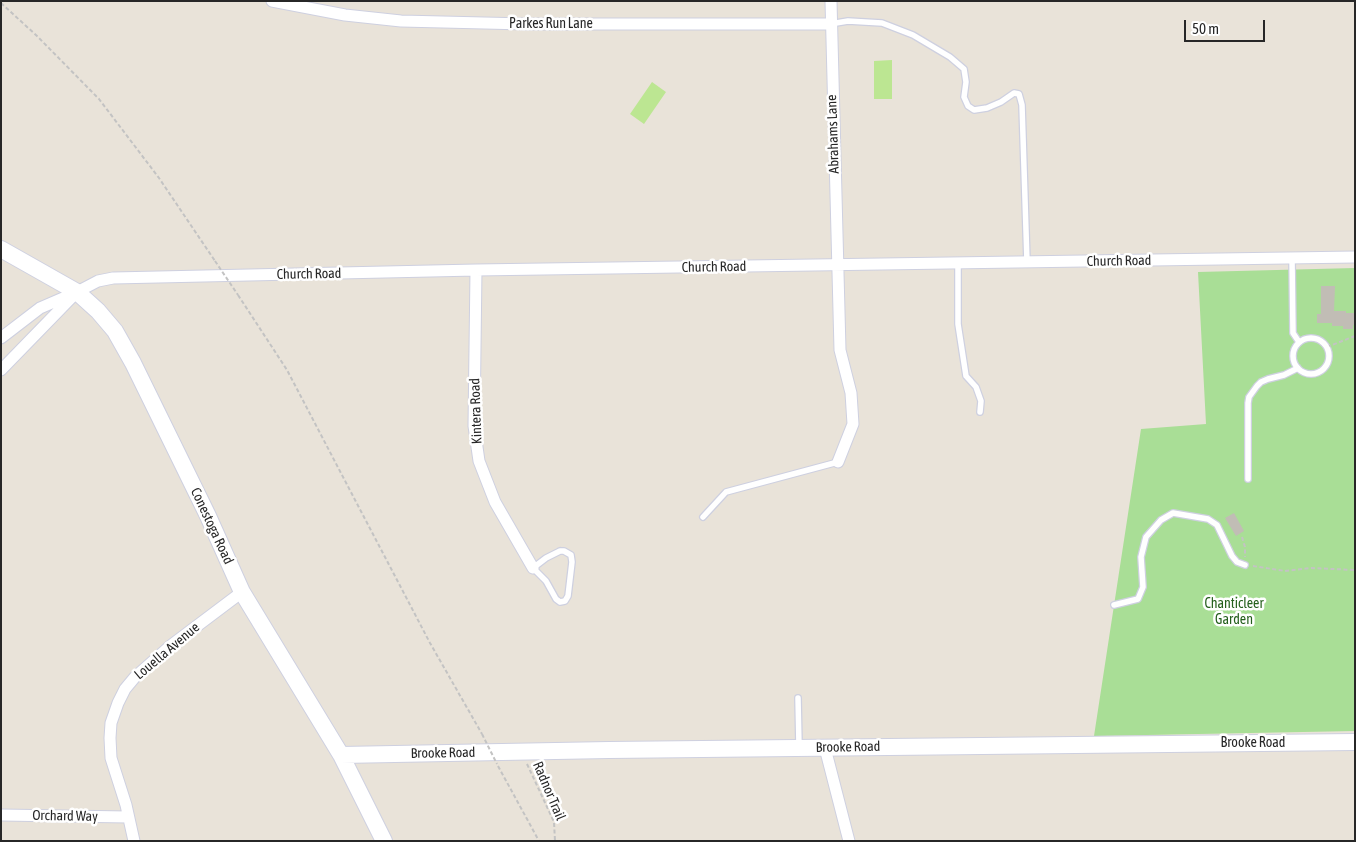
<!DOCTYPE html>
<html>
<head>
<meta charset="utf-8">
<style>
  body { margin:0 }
  #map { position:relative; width:1356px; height:842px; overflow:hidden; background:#e9e3d9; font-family:"Asap Condensed",sans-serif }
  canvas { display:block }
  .frame { position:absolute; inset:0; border:2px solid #272727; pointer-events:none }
  .scale { position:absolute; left:1184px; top:20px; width:81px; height:22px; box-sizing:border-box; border:2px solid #272727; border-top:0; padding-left:6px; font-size:15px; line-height:18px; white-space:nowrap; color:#272727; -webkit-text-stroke:4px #fff; paint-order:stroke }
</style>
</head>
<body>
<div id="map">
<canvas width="1356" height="842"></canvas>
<div class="frame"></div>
<div class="scale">50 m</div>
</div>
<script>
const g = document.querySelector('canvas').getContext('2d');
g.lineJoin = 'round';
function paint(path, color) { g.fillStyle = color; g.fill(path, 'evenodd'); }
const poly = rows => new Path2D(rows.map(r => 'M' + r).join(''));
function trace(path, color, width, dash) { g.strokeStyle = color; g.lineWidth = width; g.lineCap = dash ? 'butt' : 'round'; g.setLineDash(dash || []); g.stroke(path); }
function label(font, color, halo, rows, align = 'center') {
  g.font = font + ' "Asap Condensed",sans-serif'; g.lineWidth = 5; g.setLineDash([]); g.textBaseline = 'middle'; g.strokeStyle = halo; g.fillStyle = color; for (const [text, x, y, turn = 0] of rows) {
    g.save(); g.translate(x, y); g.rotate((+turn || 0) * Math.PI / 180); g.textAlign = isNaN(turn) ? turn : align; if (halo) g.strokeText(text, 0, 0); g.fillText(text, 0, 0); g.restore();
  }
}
paint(poly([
  [1355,268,1355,731,1094,736,1141,429,1206,424,1198,272]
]), '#a9de96');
paint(poly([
  [892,60,892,99,874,99,874,61],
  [652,82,666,92,644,124,630,114]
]), '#bce692');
paint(poly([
  [1321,286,1335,286,1334,311,1346,311,1346,313,1355,313,1355,325,1353,325,1353,329,1343,329,1343,326,1332,326,1332,323,1317,323,1317,314,1321,314],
  [1234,513,1244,531,1236,536,1225,518]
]), '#c1bdb5');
const service = poly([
  [830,24,848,21,882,23,913,35,950,57,964,69,966,82,964,97,968,106,974,110,987,108,1001,102,1014,93,1019,94,1022,105,1027,262],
  [1292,259,1293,333,1299,342],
  [958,263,958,324,966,376,976,387,981,401,980,412],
  '1293 356a18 18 0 1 1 36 0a18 18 0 1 1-36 0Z',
  [1248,479,1248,403,1249,397,1257,386,1261,382,1268,379,1284,375,1298,368],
  [703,517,726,492,838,462],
  [560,551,564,551,571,555,572,562,568,596,565,601,560,602,556,599,546,581,533,568,546,558,560,551],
  [1114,605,1138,599,1143,587,1141,557,1146,537,1161,520,1173,513,1208,519,1217,525,1232,556,1237,562,1245,565],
  [798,698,799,746]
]);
const minor = poly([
  [272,1,345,15,401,21,526,24,830,24],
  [831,1,840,350,851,393,853,424,838,462],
  [476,270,474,426,479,461,495,502,533,568],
  [1,338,40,308,77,292,98,281,113,278,476,270,1355,257],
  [1,370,73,296],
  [825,748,849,841],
  [1,815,128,817],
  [134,841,126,805,111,758,110,738,111,723,118,703,125,689,135,677,169,647,242,592]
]);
const secondary = poly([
  [1,249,77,292,98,311,115,331,133,363,208,516,242,592,341,755,384,841],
  [341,755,609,750,1355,742]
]);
trace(service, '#ced0e0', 8);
trace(minor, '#ced0e0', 13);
trace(secondary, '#ced0e0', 18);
trace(poly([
  [1,3,37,36,99,99,159,178,215,261],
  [238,295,287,370,430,643,482,734],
  [1327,347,1355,336],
  [1242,537,1245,547,1245,557],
  [1253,566,1285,571,1311,568,1355,570],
  [527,764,554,822,555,841],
  [498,766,539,841]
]), '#c3c3c3', 2, [4, 2.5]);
trace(service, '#fff', 5.5);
trace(minor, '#fff', 11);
trace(secondary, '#fff', 16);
trace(poly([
  [215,261,238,295],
  [482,734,497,764]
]), '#c3c3c3', 2, [4, 2.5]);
label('14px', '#272727', '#fff', [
  ["Parkes Run Lane",551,24],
  ["Abrahams Lane",833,134,-92],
  ["Church Road",1119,261,-1],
  ["Church Road",714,267,-1],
  ["Church Road",309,274,-1],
  ["Kintera Road",476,411,-92],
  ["Conestoga Road",212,526,65],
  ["Louella Avenue",167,651,-40],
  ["Brooke Road",1253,743],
  ["Brooke Road",848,747,-1],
  ["Brooke Road",443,753,-1],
  ["Radnor Trail",549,791,67],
  ["Orchard Way",65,816,1]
]);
label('14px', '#245f1c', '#fff', [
  ["Chanticleer",1234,604],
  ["Garden",1234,620]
]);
</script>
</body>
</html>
